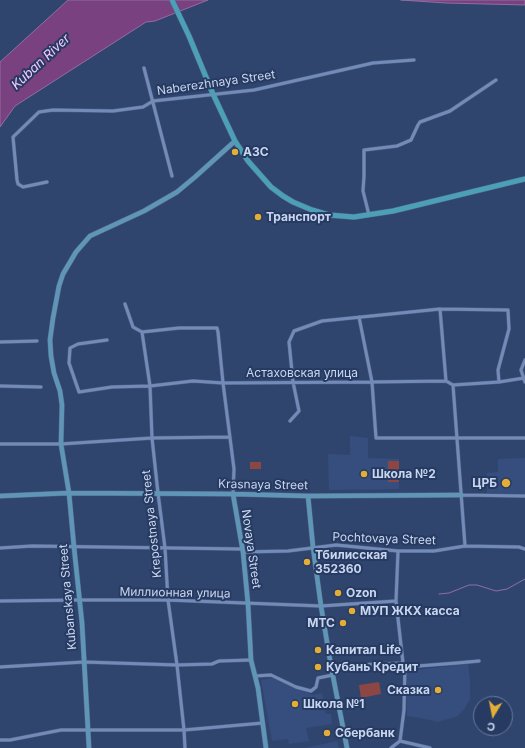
<!DOCTYPE html>
<html>
<head>
<meta charset="utf-8">
<style>
  body { margin:0 }
  #map { position:relative; width:525px; height:748px; overflow:hidden; background:#30456e; font-family:Inter,sans-serif }
  canvas { display:block }
  .north { position:absolute; left:473px; top:696px; width:40px; height:40px; box-sizing:border-box; background:#263a62; border:1px solid #67789a; border-radius:50%; rotate:190deg; font-size:11px; font-weight:700; line-height:16px; text-align:center; color:#c9d6ef }
  .north::after { content:''; display:block; margin:auto; width:14px; height:18px; background:#e4ad35; clip-path:polygon(50% 0,100% 100%,50% 72%,0 100%) }
</style>
</head>
<body>
<div id="map">
<canvas width="525" height="748"></canvas>
<div class="north">С</div>
</div>
<script>
const g = document.querySelector('canvas').getContext('2d');
g.lineJoin = 'round';
function paint(path, color) { g.fillStyle = color; g.fill(path, 'evenodd'); }
const poly = rows => new Path2D(rows.map(r => 'M' + r).join(''));
function trace(path, color, width, dash) { g.strokeStyle = color; g.lineWidth = width; g.lineCap = dash ? 'butt' : 'round'; g.setLineDash(dash || []); g.stroke(path); }
function label(font, color, halo, rows, align = 'center') {
  g.font = font + ' Inter,sans-serif'; g.lineWidth = 4; g.setLineDash([]); g.textBaseline = 'middle'; g.strokeStyle = halo; g.fillStyle = color; for (const [text, x, y, turn = 0] of rows) {
    g.save(); g.translate(x, y); g.rotate((+turn || 0) * Math.PI / 180); g.textAlign = isNaN(turn) ? turn : align; if (halo) g.strokeText(text, 0, 0); g.fillText(text, 0, 0); g.restore();
  }
}
paint(poly([
  [350,436,368,438,368,458,399,459,399,489,329,490,328,454,350,455],
  [525,458,525,494,487,493,487,473,498,472,498,459],
  [468,664,470,680,470,699,465,708,458,716,438,722,421,718,407,716,407,671],
  [272,678,313,695,322,693,326,714,331,714,332,724,306,728,309,741,289,744,288,739,272,741,261,680],
  [337,741,339,748,305,748]
]), '#364e7d');
paint(poly([
  [388,461,399,461,399,482,388,482],
  [250,462,261,462,261,469,250,469],
  [379,682,381,694,361,698,359,685]
]), '#8c4644');
const water = poly([
  [68,0,208,0,155,21,146,22,15,106,0,127,0,62,68,0],
  [401,0,525,0,525,5,446,3,401,0]
]);
paint(water, '#794180');
trace(water, '#916ea1', 1);
trace(poly([
  [439,594,449,593,469,585,477,585,496,591,507,589,525,579]
]), '#916ea1', 1);
const street = poly([
  [144,68,172,176],
  [47,182,23,187,18,184,17,180,13,137,39,112,53,110,113,111,143,107,153,101,254,90,373,63,414,60],
  [369,215,363,191,364,176,364,150,397,146,411,140,418,125,420,122,450,111,496,80],
  [125,304,133,327,142,332,150,386,152,438,158,493,165,548,168,600,177,665,184,730,185,748],
  [440,309,446,381],
  [359,317,372,382,376,438,525,438],
  [142,332,179,328,217,328,218,332,223,383,234,469,233,494],
  [107,340,78,344,70,348,69,363,79,392,112,387,150,386,193,381,223,383,372,382,446,381,453,385,499,382,524,378],
  [0,342,37,341],
  [525,360,521,370,525,382],
  [453,385,465,546],
  [0,386,41,387],
  [290,421,299,411,293,382,289,342,294,331,322,321,440,309,508,310,509,329,498,370,499,382],
  [0,444,61,444,152,438,230,437],
  [461,495,525,496],
  [0,548,32,546,242,549],
  [243,552,288,551,336,545,398,551,434,551,465,546,519,547,525,549],
  [0,601,79,600,168,600,321,606,396,601],
  [331,666,403,663],
  [0,667,84,662,177,665,212,664,219,661,251,660],
  [405,667,457,663,479,661],
  [255,676,271,675,296,687,311,691,316,687,318,678,333,675],
  [0,740,10,740,61,730,184,730,263,723],
  [400,741,430,748],
  [391,748,400,741,404,710,405,667,403,663,396,601,398,551]
]);
const secondary = poly([
  [233,494,243,552,248,604,251,660,258,688,266,748],
  [0,496,69,493,233,494,308,496,461,495],
  [308,496,313,547,321,606,331,666,347,748],
  [89,748,82,623,74,547,69,493,61,444,62,405,60,391,54,373,51,356,50,340,53,318,59,286,63,274,76,252,90,236,144,211,177,192,195,177,235,141]
]);
const primary = poly([
  [172,0,189,36,213,94,235,141,248,161,271,187,283,196,293,202,312,210,329,215,354,217,393,211,525,179]
]);
trace(street, '#506284', 4);
trace(secondary, '#506284', 5.5);
trace(primary, '#506284', 6);
trace(street, '#738bb8', 3);
trace(secondary, '#5f96b8', 4.5);
trace(primary, '#4ba0b7', 5);
for (const [x, y, r, color] of [
  [235,152,4,"#e4ad35"],
  [258,217,4,"#e4ad35"],
  [364,474,4,"#e4ad35"],
  [506,483,5,"#e4ad35"],
  [307,562,4,"#e4ad35"],
  [338,593,4,"#e4ad35"],
  [352,611,4,"#e4ad35"],
  [343,623,4,"#e4ad35"],
  [318,650,4,"#e4ad35"],
  [318,667,4,"#e4ad35"],
  [438,690,4,"#e4ad35"],
  [295,704,4,"#e4ad35"],
  [327,733,4,"#e4ad35"]
]) { const dot = new Path2D(); dot.arc(x, y, r, 0, 2 * Math.PI); g.fillStyle = color; g.fill(dot); trace(dot, '#263a62', 1.5); }
label('12px', '#c9d6ef', '#263a62', [
  ["Naberezhnaya Street",216,83,-8],
  ["Астаховская улица",302,373],
  ["Krasnaya Street",263,485,1],
  ["Krepostnaya Street",152,524,-96],
  ["Pochtovaya Street",384,539,2],
  ["Novaya Street",251,549,82],
  ["Миллионная улица",175,593,1],
  ["Kubanskaya Street",68,597,-95]
]);
label('bold 12px', '#c9d6ef', '#263a62', [
  ["АЗС",243,152],
  ["Транспорт",266,217],
  ["Школа №2",372,474],
  ["ЦРБ",497,483,"right"],
  ["Тбилисская",315,555],
  ["352360",315,569],
  ["Ozon",346,593],
  ["МУП ЖКХ касса",360,611],
  ["МТС",335,623,"right"],
  ["Капитал Life",326,650],
  ["Кубань Кредит",326,667],
  ["Сказка",430,690,"right"],
  ["Школа №1",303,704],
  ["Сбербанк",335,733]
], 'left');
label('italic 13px', '#f8c9fe', '#263a62', [
  ["Kuban River",41,62,-43]
]);
</script>
</body>
</html>
